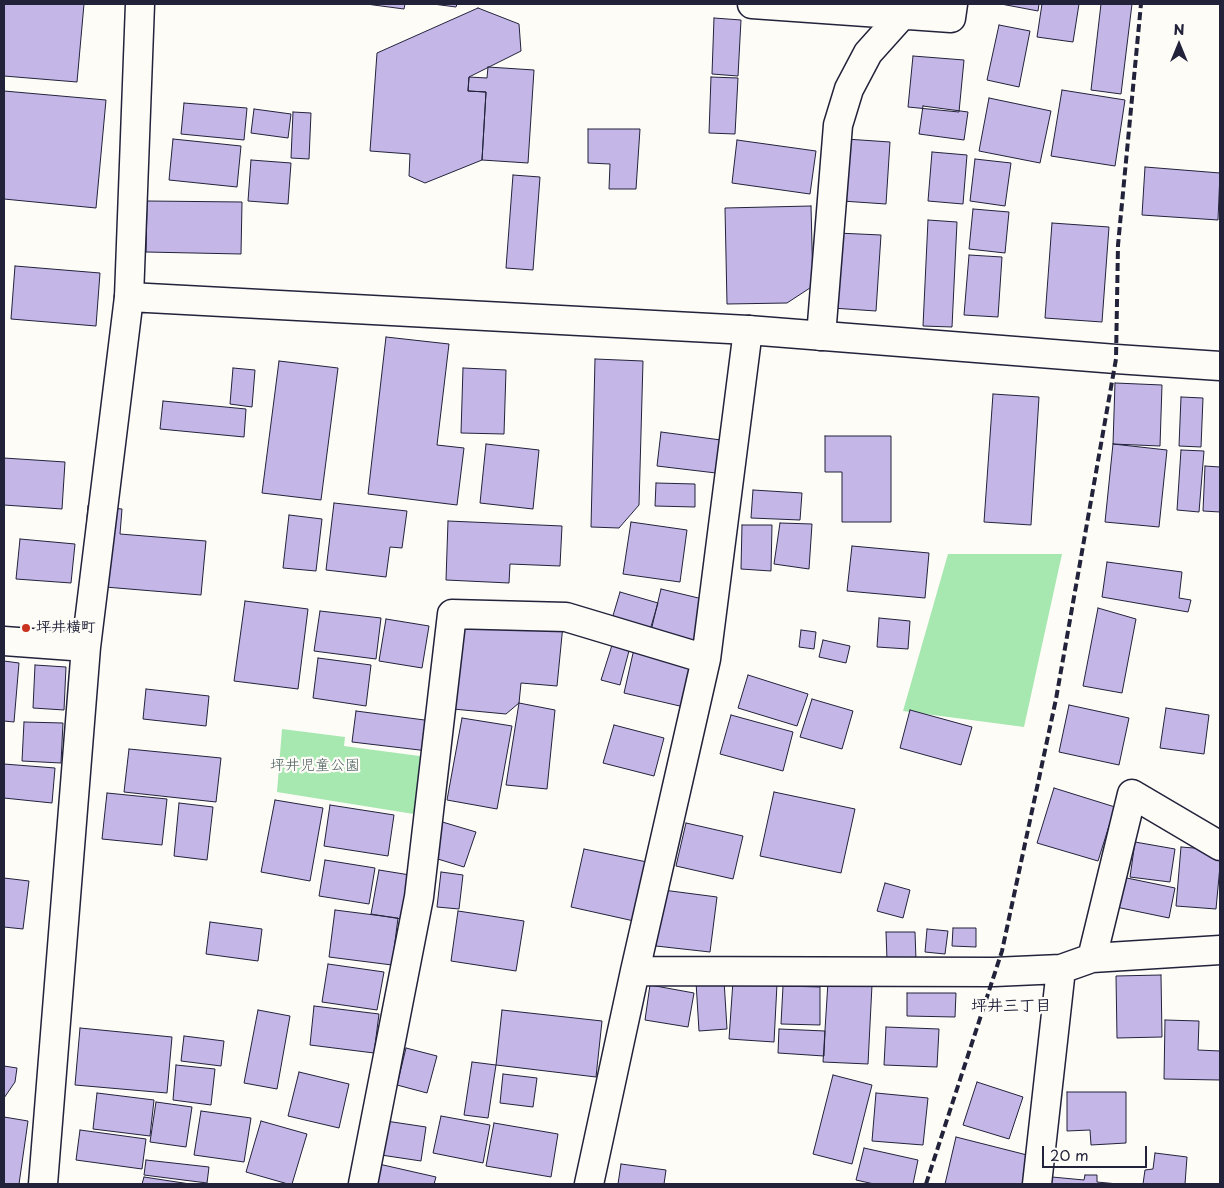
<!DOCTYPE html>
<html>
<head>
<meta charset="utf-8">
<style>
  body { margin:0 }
  #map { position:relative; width:1224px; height:1188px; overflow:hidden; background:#fdfcf7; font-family:"Playpen Sans",sans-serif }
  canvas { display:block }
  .frame { position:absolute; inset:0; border:5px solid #22223b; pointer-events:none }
  .north { position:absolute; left:1154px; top:20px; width:50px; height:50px; -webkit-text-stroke:4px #fdfcf7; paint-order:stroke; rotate:0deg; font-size:14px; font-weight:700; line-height:20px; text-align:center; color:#22223b }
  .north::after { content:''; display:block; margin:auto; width:18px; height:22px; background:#22223b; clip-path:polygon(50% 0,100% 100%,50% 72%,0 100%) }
  .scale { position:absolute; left:1042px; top:1146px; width:105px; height:22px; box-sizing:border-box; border:2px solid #22223b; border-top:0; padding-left:6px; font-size:15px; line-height:18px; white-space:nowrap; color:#22223b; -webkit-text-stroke:4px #fdfcf7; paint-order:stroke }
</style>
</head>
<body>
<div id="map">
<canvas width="1224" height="1188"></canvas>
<div class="frame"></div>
<div class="north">N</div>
<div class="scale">20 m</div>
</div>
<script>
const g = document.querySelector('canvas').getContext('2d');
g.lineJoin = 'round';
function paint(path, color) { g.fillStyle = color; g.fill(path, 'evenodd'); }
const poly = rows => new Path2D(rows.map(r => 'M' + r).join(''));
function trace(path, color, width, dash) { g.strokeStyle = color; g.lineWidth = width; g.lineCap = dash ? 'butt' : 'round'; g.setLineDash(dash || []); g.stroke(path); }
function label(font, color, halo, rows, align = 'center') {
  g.font = font + ' "Playpen Sans","Klee One",sans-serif'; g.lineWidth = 4.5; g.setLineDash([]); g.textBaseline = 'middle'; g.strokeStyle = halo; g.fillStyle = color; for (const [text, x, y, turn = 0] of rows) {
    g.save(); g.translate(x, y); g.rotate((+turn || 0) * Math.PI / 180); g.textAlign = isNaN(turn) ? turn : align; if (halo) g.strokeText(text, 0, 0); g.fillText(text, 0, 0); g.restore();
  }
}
paint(poly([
  [948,554,1062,554,1024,727,903,711],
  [282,729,345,737,344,746,427,757,420,815,277,792]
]), '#a7e7b0');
const building = poly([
  [4,4,84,4,77,82,4,76,4,4],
  [366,4,405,4,404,9,366,4],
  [433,4,457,4,456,7,433,4],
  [1001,4,1039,4,1038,11,1001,4],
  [1042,4,1079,4,1073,42,1037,37,1042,4],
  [1101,4,1132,4,1121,94,1091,90,1101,4],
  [478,8,519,24,521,51,469,77,468,91,486,92,482,160,425,183,409,176,410,154,370,151,377,53,478,8],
  [714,18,741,20,738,76,712,74,714,18],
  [999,25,1030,31,1019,87,987,80,999,25],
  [913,56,964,60,959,112,908,107,913,56],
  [488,67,534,70,528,163,482,160,486,92,468,91,469,77,487,78,488,67],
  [711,77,738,78,735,134,709,133,711,77],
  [1062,90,1125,100,1115,166,1051,156,1062,90],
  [4,91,106,100,96,208,4,199,4,91],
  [989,98,1051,111,1040,163,979,151,989,98],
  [184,103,247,108,244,140,181,134,184,103],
  [923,106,968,112,964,140,919,134,923,106],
  [254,109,291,114,288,138,251,133,254,109],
  [293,112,311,113,309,159,291,158,293,112],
  [588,129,640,129,636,189,609,189,610,164,588,163,588,129],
  [173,139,241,146,237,187,169,180,173,139],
  [846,139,890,142,886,204,842,201,846,139],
  [737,140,816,151,810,194,732,183,737,140],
  [932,152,967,155,963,204,928,201,932,152],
  [975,159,1011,163,1005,206,970,201,975,159],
  [251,160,291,163,288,204,248,201,251,160],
  [1145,167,1220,173,1218,220,1142,215,1145,167],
  [513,175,540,177,533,270,506,268,513,175],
  [147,201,242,202,241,254,146,252,147,201],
  [811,206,813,286,787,303,727,304,725,208,811,206],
  [973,209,1009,212,1005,253,969,249,973,209],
  [928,220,957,222,952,327,923,326,928,220],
  [1052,223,1109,227,1102,322,1045,318,1052,223],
  [837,233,881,235,876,311,832,308,837,233],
  [969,255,1002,257,998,317,964,315,969,255],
  [15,266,100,273,96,326,11,319,15,266],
  [386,337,449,344,437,445,464,448,457,505,368,494,386,337],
  [595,359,643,361,639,505,619,528,591,527,595,359],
  [279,361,338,368,321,500,262,493,279,361],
  [233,368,255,370,252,407,230,404,233,368],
  [463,368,506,370,504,434,461,433,463,368],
  [1115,383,1162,385,1160,446,1113,444,1115,383],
  [993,394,1039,397,1031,525,984,522,993,394],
  [1181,397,1203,398,1201,447,1179,446,1181,397],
  [163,401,246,409,244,437,160,429,163,401],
  [661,432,721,440,716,473,657,466,661,432],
  [825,436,891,436,891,522,842,522,842,472,825,472,825,436],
  [486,444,539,450,533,509,480,503,486,444],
  [1113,444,1167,450,1159,527,1105,522,1113,444],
  [1181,450,1204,451,1199,512,1177,510,1181,450],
  [4,458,65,462,62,509,4,505,4,458],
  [1205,466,1220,467,1220,512,1203,511,1205,466],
  [656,483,695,484,695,507,655,506,656,483],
  [753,490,802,493,800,520,751,518,753,490],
  [334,503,407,511,402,548,390,547,386,577,326,570,334,503],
  [88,506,122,509,120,534,206,541,201,595,81,585,88,506],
  [289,515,322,519,316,571,283,568,289,515],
  [448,521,562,526,560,566,510,564,509,583,446,580,448,521],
  [631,522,687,530,680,582,623,574,631,522],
  [780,523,812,524,809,569,774,564,780,523],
  [742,525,772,525,771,571,741,569,742,525],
  [20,539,75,544,71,583,16,579,20,539],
  [852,546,929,553,925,598,847,591,852,546],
  [1107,562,1182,572,1179,598,1191,600,1188,612,1102,597,1107,562],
  [661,589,715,602,704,648,650,635,661,589],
  [620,592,658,603,650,630,612,619,620,592],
  [245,601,308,609,298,689,234,681,245,601],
  [1098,608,1136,619,1122,693,1083,686,1098,608],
  [320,611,381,618,376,659,314,651,320,611],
  [461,615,563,625,557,686,521,683,519,703,506,714,453,709,461,615],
  [879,618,910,621,908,649,877,647,879,618],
  [386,619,429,626,422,668,379,661,386,619],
  [801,630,816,632,814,649,799,647,801,630],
  [823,640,850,646,846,663,819,657,823,640],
  [613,642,630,647,620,685,601,680,613,642],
  [634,649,694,662,684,707,624,693,634,649],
  [318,658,371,665,366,706,313,698,318,658],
  [4,661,19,663,14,722,4,721,4,661],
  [35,665,66,667,64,710,33,708,35,665],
  [748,675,808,694,797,726,738,708,748,675],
  [146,689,209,696,206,726,143,719,146,689],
  [812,699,853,711,842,749,800,737,812,699],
  [519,703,555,710,547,789,506,785,519,703],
  [1069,705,1129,718,1119,765,1059,752,1069,705],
  [1166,708,1209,715,1204,754,1160,748,1166,708],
  [910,710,972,727,961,765,900,748,910,710],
  [356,711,432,721,428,751,352,742,356,711],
  [731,715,793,732,783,771,720,754,731,715],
  [462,718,512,726,497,809,447,800,462,718],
  [24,722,63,723,61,763,22,761,24,722],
  [614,725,664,738,654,776,603,763,614,725],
  [129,749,221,758,216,802,124,792,129,749],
  [4,764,55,768,52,803,4,798,4,764],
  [1054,788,1115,807,1098,861,1037,843,1054,788],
  [774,792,855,809,841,873,760,856,774,792],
  [107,793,167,799,162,845,102,839,107,793],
  [275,800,323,808,310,881,261,872,275,800],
  [179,803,213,807,207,860,174,856,179,803],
  [330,805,394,815,388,856,324,846,330,805],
  [439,821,476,832,464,867,428,856,439,821],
  [686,823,743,836,733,879,676,866,686,823],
  [1135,842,1175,849,1170,882,1130,877,1135,842],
  [1181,847,1220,850,1220,866,1216,909,1176,906,1181,847],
  [584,849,647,862,634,921,571,907,584,849],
  [325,860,375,868,369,904,319,896,325,860],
  [379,870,410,875,401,919,371,914,379,870],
  [441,872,463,875,459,909,437,907,441,872],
  [1122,877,1175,888,1169,918,1116,907,1122,877],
  [4,878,29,881,23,929,4,927,4,878],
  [885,883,910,890,903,918,877,911,885,883],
  [663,890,717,897,710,952,656,946,663,890],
  [335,910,398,918,392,965,329,957,335,910],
  [458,911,524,921,516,971,451,961,458,911],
  [210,922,262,929,258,961,206,954,210,922],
  [953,928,976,928,976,947,952,946,953,928],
  [927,929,948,931,945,954,925,952,927,929],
  [886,932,915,932,916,960,887,960,886,932],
  [328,964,384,972,377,1010,322,1002,328,964],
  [1161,975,1162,1037,1117,1038,1116,976,1161,975],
  [724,980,727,1029,699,1031,696,982,724,980],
  [733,981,777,984,774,1042,729,1039,733,981],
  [828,982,872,985,868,1064,823,1062,828,982],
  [650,985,694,993,688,1027,645,1020,650,985],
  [783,986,820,987,820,1025,781,1024,783,986],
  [907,993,956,993,955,1017,907,1016,907,993],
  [314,1006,379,1014,374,1053,310,1045,314,1006],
  [258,1010,290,1016,277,1089,244,1083,258,1010],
  [502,1010,602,1021,596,1077,496,1065,502,1010],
  [1165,1020,1199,1021,1198,1050,1220,1051,1220,1080,1164,1079,1165,1020],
  [886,1027,939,1029,937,1067,884,1065,886,1027],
  [80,1028,172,1037,167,1093,75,1085,80,1028],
  [779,1029,825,1031,824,1056,778,1053,779,1029],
  [184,1036,224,1041,221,1066,181,1061,184,1036],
  [406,1048,437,1056,427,1093,397,1085,406,1048],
  [472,1062,496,1065,488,1118,464,1115,472,1062],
  [176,1065,215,1069,211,1105,173,1100,176,1065],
  [4,1066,17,1068,15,1082,4,1098,4,1066],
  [299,1072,349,1084,339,1128,288,1116,299,1072],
  [503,1074,537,1078,533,1107,500,1103,503,1074],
  [833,1075,872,1085,852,1164,813,1154,833,1075],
  [977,1082,1023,1097,1009,1139,963,1125,977,1082],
  [1067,1092,1126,1092,1126,1143,1091,1145,1090,1130,1067,1131,1067,1092],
  [97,1093,154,1100,150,1136,93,1129,97,1093],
  [876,1093,928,1098,923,1145,872,1141,876,1093],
  [156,1102,192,1107,186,1147,150,1142,156,1102],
  [201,1111,251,1118,244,1162,194,1155,201,1111],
  [441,1116,490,1125,483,1163,433,1153,441,1116],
  [4,1117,28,1121,19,1184,4,1184,4,1117],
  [261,1121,307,1134,292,1184,288,1184,246,1172,261,1121],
  [386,1121,426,1127,421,1161,381,1155,386,1121],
  [494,1123,558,1134,551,1177,486,1166,494,1123],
  [80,1130,146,1139,142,1169,76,1160,80,1130],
  [956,1137,1031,1156,1024,1184,945,1184,956,1137],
  [864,1148,918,1160,913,1184,874,1184,856,1180,864,1148],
  [1155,1153,1187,1157,1185,1184,1143,1184,1145,1170,1153,1169,1155,1153],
  [146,1160,209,1167,207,1183,144,1175,146,1160],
  [370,1162,436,1177,434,1184,365,1184,370,1162],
  [621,1164,666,1170,664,1184,618,1184,621,1164],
  [1085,1175,1097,1175,1097,1182,1118,1184,1051,1184,1052,1177,1084,1180,1085,1175],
  [144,1177,190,1184,142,1184,144,1177]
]);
paint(building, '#c4b7e8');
trace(building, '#22223b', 1);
const street = poly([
  [752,4,951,18,953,4],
  [129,297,140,4],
  [821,336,838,125,849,89,868,53,903,14],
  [1092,958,1132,794,1220,846],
  [635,971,994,972,1061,969,1092,958,1220,950],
  [363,1184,419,897,452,614,566,617,706,659],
  [589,1184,635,971,706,659,748,330],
  [1037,1184,1061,969]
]);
const secondary = poly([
  [4,641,86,647],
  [43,1184,86,647,129,297,748,330,1116,359,1220,366]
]);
trace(street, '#22223b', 31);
trace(secondary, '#22223b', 31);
trace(street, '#fdfcf7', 28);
trace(secondary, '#fdfcf7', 28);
trace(poly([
  [926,1184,1002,951,1056,699,1116,359,1118,245,1141,4]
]), '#22223b', 4, [8, 4]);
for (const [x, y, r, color] of [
  [26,628,5,"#c8321e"]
]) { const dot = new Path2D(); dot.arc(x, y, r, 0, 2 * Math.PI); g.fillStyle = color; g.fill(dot); trace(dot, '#fdfcf7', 2); }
label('bold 15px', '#22223b', '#fdfcf7', [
  ["坪井横町",36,628]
], 'left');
label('15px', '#4a5d5e', '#fdfcf7', [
  ["坪井児童公園",315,766]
]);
label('bold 16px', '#22223b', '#fdfcf7', [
  ["坪井三丁目",1011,1007]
]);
</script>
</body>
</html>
